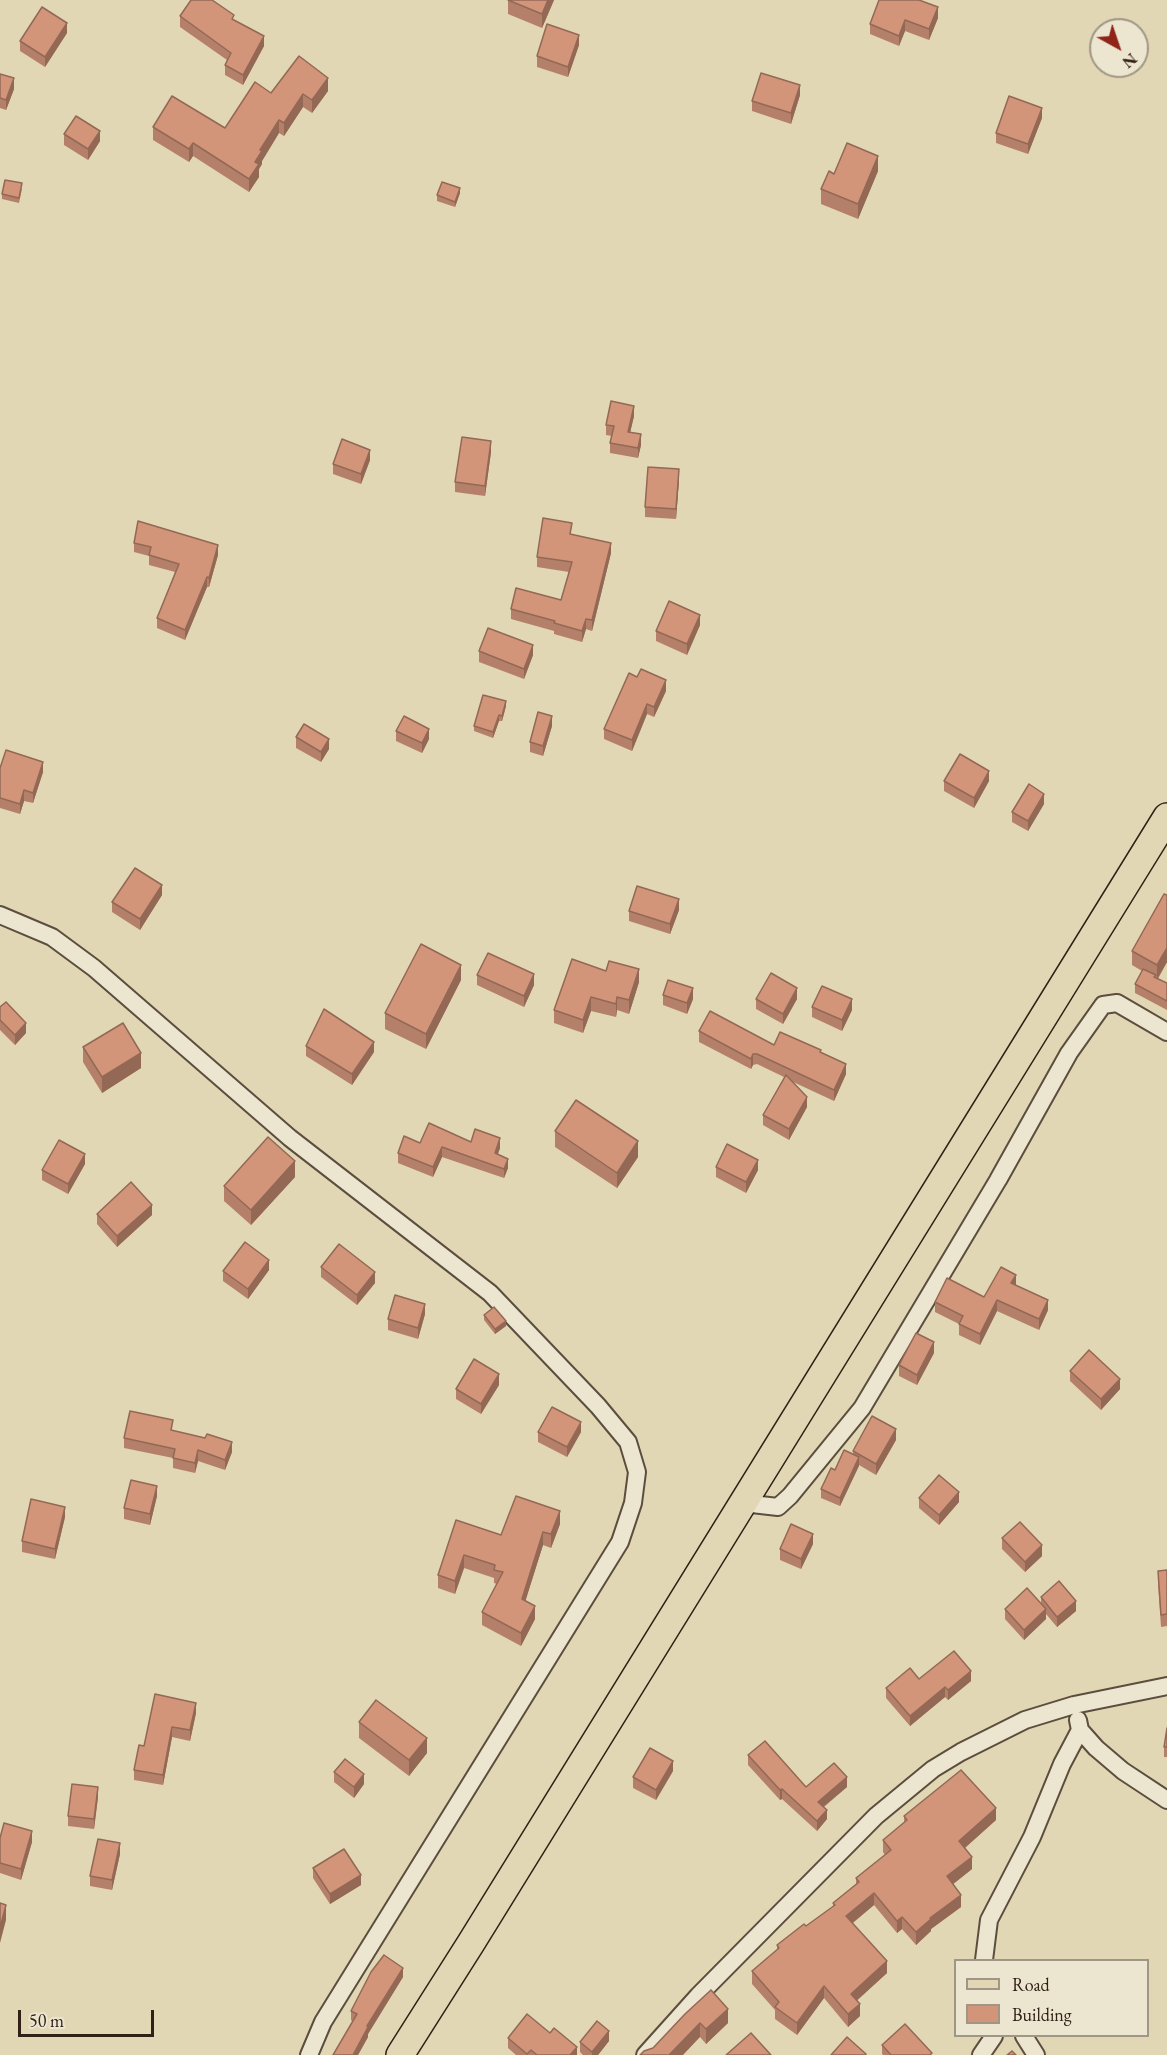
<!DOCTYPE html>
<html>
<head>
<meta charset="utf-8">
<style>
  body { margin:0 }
  #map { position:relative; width:1167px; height:2055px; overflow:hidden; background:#e2d7b5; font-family:"EB Garamond",serif }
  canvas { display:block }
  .legend { position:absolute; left:954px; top:1959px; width:195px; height:78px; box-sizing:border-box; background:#ece5cf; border:2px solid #a19685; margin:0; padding:8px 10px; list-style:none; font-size:18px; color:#302016 }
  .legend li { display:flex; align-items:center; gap:12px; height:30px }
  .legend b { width:30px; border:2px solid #a19685 }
  .north { position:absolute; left:1089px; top:18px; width:60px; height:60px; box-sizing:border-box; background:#ece5cf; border:2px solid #a19685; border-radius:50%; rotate:140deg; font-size:16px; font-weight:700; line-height:24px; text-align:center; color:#302016 }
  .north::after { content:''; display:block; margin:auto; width:21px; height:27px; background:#8f2418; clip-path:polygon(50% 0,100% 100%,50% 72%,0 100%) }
  .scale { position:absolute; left:18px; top:2010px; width:136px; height:27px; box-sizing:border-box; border:3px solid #302016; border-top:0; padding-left:8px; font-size:18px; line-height:21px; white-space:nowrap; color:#302016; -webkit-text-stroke:4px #ece5cf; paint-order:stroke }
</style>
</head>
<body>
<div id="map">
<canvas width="1167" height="2055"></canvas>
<ul class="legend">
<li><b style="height:8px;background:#e2d7b5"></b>Road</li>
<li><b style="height:16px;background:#d2957a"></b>Building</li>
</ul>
<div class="north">N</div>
<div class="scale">50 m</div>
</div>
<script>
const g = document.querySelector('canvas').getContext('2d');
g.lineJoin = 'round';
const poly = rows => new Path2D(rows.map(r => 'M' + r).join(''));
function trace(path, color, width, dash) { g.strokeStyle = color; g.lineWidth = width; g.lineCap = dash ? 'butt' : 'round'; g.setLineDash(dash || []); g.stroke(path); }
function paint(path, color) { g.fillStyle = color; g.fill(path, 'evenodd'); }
const street = poly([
  [0,915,52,937,94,968,290,1138,490,1293,598,1406,628,1442,637,1472,633,1503,620,1542,323,2022,309,2055],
  [743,1503,778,1507,790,1496,862,1408,998,1180,1069,1053,1103,1005,1117,1003,1167,1032],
  [1078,1720,1080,1730,1096,1748,1123,1771,1167,1800],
  [984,1960,989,1920,1032,1837,1062,1764,1080,1730],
  [1024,2036,1036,2055],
  [645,2055,698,1996,876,1816,933,1769,961,1752,1025,1720,1074,1705,1167,1686],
  [981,2055,994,2036]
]);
const primary = poly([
  [400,2055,471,1943,1167,817]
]);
trace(street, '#5c4e3e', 20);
trace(primary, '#302016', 30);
trace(street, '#ece5cf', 16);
trace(primary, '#e2d7b5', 27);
paint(poly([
  [508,0,554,0,542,28,508,14],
  [180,16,234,20,264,46,243,85,225,75,225,65,227,60,180,27],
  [938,18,929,40,905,31,899,46,870,34,870,24],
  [67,33,45,67,20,51,20,41],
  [579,45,568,77,537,67,537,56],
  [0,74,14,89,6,110,0,108],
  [328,91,312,113,303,107,284,136,279,133,262,161,262,164,259,169,259,177,249,192,193,156,189,162,153,140,153,127,225,128,271,93],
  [800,95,791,124,752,111,752,101],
  [1042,118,1028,154,996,143,996,133],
  [64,134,100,141,88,160,64,145],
  [878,171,858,219,821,204,821,189],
  [22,189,19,203,2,199,2,194],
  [460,193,455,207,437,201,437,195],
  [634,416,630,432,641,445,638,458,610,453,610,443,612,436,606,435,606,425],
  [491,452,485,496,455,492,455,482],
  [370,460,361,484,333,474,333,464],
  [679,480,676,519,645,517,645,507],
  [572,535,611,553,592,631,586,629,582,642,554,634,554,631,511,619,511,609,561,600,569,572,537,567,537,557],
  [134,543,218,555,209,587,207,587,185,640,157,628,157,618,175,572,149,565,149,556,134,552],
  [700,625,687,655,656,641,656,631],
  [479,651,533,655,524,679,479,662],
  [666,691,654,717,647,714,632,751,604,739,604,729],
  [506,706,502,721,499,721,493,738,474,731,474,726],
  [552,726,543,756,530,752,530,742],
  [396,731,429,739,422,753,396,741],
  [296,737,329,749,321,762,296,748],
  [0,768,43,772,33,803,24,801,20,814,0,808],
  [944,781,989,781,974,808,944,791],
  [1044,804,1028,831,1012,822,1012,812],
  [162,895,140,930,112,912,112,902],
  [1167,895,1167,962,1158,979,1167,983,1167,1010,1135,993,1135,984,1142,971,1132,965,1132,951],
  [679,910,670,934,629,921,629,911],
  [477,975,534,985,524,1007,477,985],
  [461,980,426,1049,385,1029,385,1013],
  [639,982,629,1014,617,1010,616,1017,591,1011,583,1033,554,1023,554,1010],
  [663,995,693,999,687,1014,663,1005],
  [756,999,797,999,783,1024,756,1009],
  [0,1007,26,1033,15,1045,0,1030],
  [812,1007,852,1010,842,1031,812,1017],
  [699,1031,774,1045,821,1052,846,1074,834,1101,791,1081,807,1107,789,1140,763,1125,763,1115,784,1077,757,1064,753,1065,751,1069,699,1042],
  [306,1046,374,1052,352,1085,306,1056],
  [83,1047,141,1068,102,1093,83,1062],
  [555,1131,638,1157,617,1188,555,1147],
  [471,1142,500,1148,498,1154,508,1168,504,1178,442,1157,433,1177,398,1163,398,1153,420,1143],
  [85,1164,68,1194,42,1180,42,1170],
  [716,1167,758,1170,746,1193,716,1177],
  [295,1177,251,1225,224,1201,224,1186],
  [97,1214,152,1215,117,1247,97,1224],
  [321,1267,375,1283,357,1305,321,1277],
  [269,1270,248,1299,223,1281,223,1271],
  [1016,1286,1048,1310,1039,1330,997,1311,980,1345,959,1335,959,1324,935,1312,935,1302,984,1297],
  [425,1314,418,1339,388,1330,388,1319],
  [484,1315,506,1326,495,1334,484,1320],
  [934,1353,917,1385,899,1376,899,1365],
  [1070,1371,1120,1389,1101,1410,1070,1381],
  [499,1385,481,1414,456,1399,456,1389],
  [173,1430,232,1452,225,1470,198,1461,195,1473,173,1468,173,1458,124,1448,124,1438],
  [538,1432,581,1432,567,1457,538,1442],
  [896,1440,876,1475,859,1465,840,1506,821,1498,821,1489,853,1454,853,1451],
  [157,1496,150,1525,124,1519,124,1508],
  [919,1498,959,1502,939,1525,919,1508],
  [65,1517,55,1559,22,1552,22,1541],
  [456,1520,501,1535,560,1524,551,1548,543,1545,525,1601,535,1619,521,1646,482,1625,482,1612,497,1584,494,1583,494,1578,464,1568,455,1594,438,1588,438,1575],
  [1002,1538,1042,1556,1025,1572,1002,1549],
  [813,1544,801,1569,780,1560,780,1549],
  [1167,1570,1167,1626,1161,1627,1158,1583,1158,1571],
  [1041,1597,1076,1611,1057,1627,1046,1614,1046,1619,1024,1640,1005,1619,1005,1609,1041,1603],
  [919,1679,971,1681,948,1700,945,1697,910,1726,886,1698,886,1688],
  [155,1694,196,1713,190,1741,172,1737,163,1785,134,1780,134,1770,144,1746],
  [359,1722,427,1753,409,1776,359,1738],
  [1167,1728,1167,1757,1164,1757,1164,1747],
  [748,1755,806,1787,847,1787,824,1807,827,1819,817,1831,782,1799,780,1800,748,1765],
  [673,1771,656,1800,633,1788,633,1777],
  [334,1772,364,1784,354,1798,334,1782],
  [98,1797,94,1829,68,1826,68,1816],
  [904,1816,996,1820,965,1848,972,1869,953,1884,961,1907,931,1929,931,1931,916,1945,902,1929,897,1933,874,1905,853,1923,887,1973,857,2000,860,2016,848,2027,824,1998,797,2035,775,2019,775,2010,752,1984,752,1971,777,1950,777,1945,806,1926,833,1907,833,1903,856,1884,856,1878,885,1855,883,1852,883,1840,904,1823],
  [0,1838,32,1842,21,1880,0,1873],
  [120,1854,112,1890,90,1886,90,1876],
  [313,1868,361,1885,330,1904,313,1878],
  [403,1977,368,2034,368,2037,358,2055,333,2055,353,2022,351,2020,351,2011],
  [685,2014,728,2023,706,2044,700,2037,653,2048],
  [508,2038,577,2055,516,2055,508,2048],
  [609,2041,598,2055,583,2055,580,2052,580,2042],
  [882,2045,932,2055,883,2055,882,2054]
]), '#b58069');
paint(poly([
  [548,0,554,0,542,28,542,14],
  [938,7,938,18,929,40,929,29],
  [905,20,905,31,899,46,899,36],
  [67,23,67,33,45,67,45,57],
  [579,35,579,45,568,77,568,67],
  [264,36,264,46,243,85,243,75],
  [14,78,14,89,6,110,6,100],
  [328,78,328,91,312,113,312,100],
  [800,85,800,95,791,124,791,113],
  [303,94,303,107,284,136,284,123],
  [1042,108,1042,118,1028,154,1028,144],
  [279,120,279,133,262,161,262,164,259,169,259,177,249,192,249,179,255,162,260,150],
  [100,131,100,141,88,160,88,149],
  [193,143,193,156,189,162,189,149],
  [878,156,878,171,858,219,858,204],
  [460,188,460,193,455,207,455,202],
  [634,406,634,416,628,442,628,432],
  [641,434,641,445,638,458,638,448],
  [491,441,491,452,485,496,485,486],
  [370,450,370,460,361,484,361,474],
  [679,469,679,480,676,519,676,509],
  [611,543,611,553,592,631,592,620],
  [218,545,218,555,209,587,209,578],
  [207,577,207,587,185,640,185,630],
  [700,615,700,625,687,655,687,644],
  [586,619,586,629,582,642,582,631],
  [533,645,533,655,524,679,524,669],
  [666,680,666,691,654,717,654,707],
  [506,701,506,706,502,721,502,716],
  [647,704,647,714,632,751,632,740],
  [499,715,499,721,493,738,493,732],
  [552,716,552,726,543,756,543,746],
  [429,729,429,739,422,753,422,743],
  [329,739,329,749,321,762,321,752],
  [43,762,43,772,33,803,33,793],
  [989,771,989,781,974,808,974,798],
  [24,790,24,801,20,814,20,804],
  [1044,794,1044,804,1028,831,1028,821],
  [162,885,162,895,140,930,140,919],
  [679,899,679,910,670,934,670,924],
  [1167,948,1167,962,1157,979,1157,965],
  [461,965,461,980,426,1049,426,1034],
  [639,969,639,982,629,1014,629,1000],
  [534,974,534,985,524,1007,524,996],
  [693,988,693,999,687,1014,687,1003],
  [797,988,797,999,783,1024,783,1014],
  [591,997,591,1011,583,1033,583,1020],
  [617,997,617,1010,616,1017,616,1004],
  [852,999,852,1010,842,1031,842,1020],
  [26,1023,26,1033,15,1045,15,1035],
  [374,1042,374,1052,352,1085,352,1074],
  [141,1053,141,1068,102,1093,102,1077],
  [753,1054,753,1065,751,1069,751,1059],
  [846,1064,846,1074,834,1101,834,1090],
  [807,1097,807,1107,789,1140,789,1129],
  [500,1138,500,1148,495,1162,495,1153],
  [638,1141,638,1157,617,1188,617,1173],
  [442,1147,442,1157,433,1177,433,1167],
  [85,1154,85,1164,68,1194,68,1184],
  [508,1159,508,1168,504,1178,504,1169],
  [758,1160,758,1170,746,1193,746,1182],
  [295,1161,295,1177,251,1225,251,1210],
  [152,1205,152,1215,117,1247,117,1236],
  [269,1260,269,1270,248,1299,248,1289],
  [375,1272,375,1283,357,1305,357,1295],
  [1016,1275,1016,1285,1011,1283],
  [997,1300,997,1311,980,1345,980,1334],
  [1048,1300,1048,1310,1039,1330,1039,1319],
  [425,1304,425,1314,418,1339,418,1328],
  [506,1321,506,1326,495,1334,495,1329],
  [934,1342,934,1353,917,1385,917,1375],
  [499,1374,499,1385,481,1414,481,1404],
  [1120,1379,1120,1389,1101,1410,1101,1399],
  [581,1422,581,1432,567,1457,567,1447],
  [896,1429,896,1440,876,1475,876,1464],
  [232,1442,232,1452,225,1470,225,1460],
  [198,1450,198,1461,195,1473,195,1463],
  [859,1457,859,1466,840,1506,840,1498],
  [157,1486,157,1496,150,1525,150,1514],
  [959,1492,959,1502,939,1525,939,1515],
  [65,1507,65,1517,55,1559,55,1549],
  [560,1511,560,1524,551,1548,551,1534],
  [543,1532,543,1545,522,1612,522,1599],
  [813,1534,813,1544,801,1569,801,1559],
  [1042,1545,1042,1556,1025,1572,1025,1562],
  [464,1555,464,1568,455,1594,455,1581],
  [1076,1601,1076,1611,1057,1627,1057,1617],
  [535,1606,535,1619,521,1646,521,1633],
  [1046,1609,1046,1619,1024,1640,1024,1630],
  [971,1671,971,1681,948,1700,948,1690],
  [945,1687,945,1697,910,1726,910,1716],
  [196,1703,196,1713,190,1741,190,1730],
  [172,1727,172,1737,163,1785,163,1775],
  [427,1738,427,1753,409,1776,409,1760],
  [673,1761,673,1771,656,1800,656,1790],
  [364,1774,364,1784,354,1798,354,1787],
  [847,1777,847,1787,818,1811,818,1802],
  [98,1787,98,1797,94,1829,94,1819],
  [782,1789,782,1799,780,1800,780,1790],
  [996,1808,996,1820,959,1853,959,1841],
  [827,1810,827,1819,817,1831,817,1821],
  [32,1831,32,1842,21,1880,21,1869],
  [120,1843,120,1854,112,1890,112,1880],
  [972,1857,972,1869,947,1889,947,1876],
  [361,1875,361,1885,330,1904,330,1894],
  [874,1893,874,1905,846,1928,846,1916],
  [961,1895,961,1907,931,1929,931,1931,916,1945,916,1932,930,1918],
  [6,1905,6,1920,0,1943,0,1928],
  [902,1917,902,1929,897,1933,897,1921],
  [887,1961,887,1973,851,2006,851,1994],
  [403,1968,403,1977,368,2034,368,2037,358,2055,353,2055,367,2026],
  [824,1986,824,1998,797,2035,797,2023],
  [860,2004,860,2016,848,2027,848,2014],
  [728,2009,728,2023,706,2044,706,2029],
  [700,2023,700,2037,683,2055,669,2055],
  [609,2031,609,2041,598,2055,592,2055,592,2052],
  [577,2047,577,2055,570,2055]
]), '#936855');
const building = poly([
  [191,0,212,0,234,15,232,19,264,36,243,75,225,65,231,53,180,16,191,0],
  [508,0,548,0,542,14,508,0],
  [879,0,919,0,938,7,929,29,905,20,899,36,870,24,879,0],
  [42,7,67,23,45,57,20,41,42,7],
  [547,24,579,35,568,67,537,56,547,24],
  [299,56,328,78,312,100,303,94,284,123,279,120,260,150,262,151,255,162,259,164,249,179,193,143,189,149,153,127,172,96,225,128,255,82,271,93,299,56],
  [761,73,800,85,791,113,752,101,761,73],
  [0,74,14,78,6,100,0,98,0,74],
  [1009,96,1042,108,1028,144,996,133,1009,96],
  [76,116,100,131,88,149,64,134,76,116],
  [847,143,878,156,858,204,821,189,829,171,834,174,847,143],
  [5,180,22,183,19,198,2,194,5,180],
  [442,182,460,188,455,202,437,195,442,182],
  [611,401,634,406,628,432,641,434,638,448,610,443,614,426,606,425,611,401],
  [462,437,491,441,485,486,455,482,462,437],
  [342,439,370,450,361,474,333,464,342,439],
  [648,467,679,469,676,509,645,507,648,467],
  [543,518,572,523,570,534,611,543,592,620,586,619,582,631,554,623,555,621,511,609,516,588,561,600,572,562,537,557,543,518],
  [138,521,218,545,209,578,207,577,185,630,157,618,179,564,149,555,151,547,134,543,138,521],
  [669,601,700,615,687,644,656,631,669,601],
  [488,628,533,645,524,669,479,651,488,628],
  [641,669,666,680,654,707,647,704,632,740,604,729,629,673,637,677,641,669],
  [483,695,506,701,502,716,499,715,493,732,474,726,483,695],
  [538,712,552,716,543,746,530,742,538,712],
  [404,716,429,729,422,743,396,731,404,716],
  [304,724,329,739,321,752,296,737,304,724],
  [6,750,43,762,33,793,24,790,20,804,0,798,0,768,6,750],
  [960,754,989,771,974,798,944,781,960,754],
  [1029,784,1044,794,1028,821,1012,812,1029,784],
  [135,868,162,885,140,919,112,902,135,868],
  [637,886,679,899,670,924,629,911,637,886],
  [1164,894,1167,895,1167,948,1157,965,1132,951,1164,894],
  [421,944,461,965,426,1034,385,1013,421,944],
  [488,953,534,974,524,996,477,975,488,953],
  [572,959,606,971,609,961,639,969,629,1000,617,997,616,1004,591,997,583,1020,554,1010,572,959],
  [1143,969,1156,975,1154,977,1167,983,1167,1001,1135,984,1143,969],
  [771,973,797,988,783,1014,756,999,771,973],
  [668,980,693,988,687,1003,663,995,668,980],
  [822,986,852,999,842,1020,812,1007,822,986],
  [6,1002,26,1023,15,1035,0,1020,0,1007,6,1002],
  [324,1009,374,1042,352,1074,306,1046,324,1009],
  [710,1011,774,1045,780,1032,821,1050,820,1052,846,1064,834,1090,757,1054,753,1054,751,1059,699,1031,710,1011],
  [123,1023,141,1053,102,1077,83,1047,123,1023],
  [786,1075,807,1097,789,1129,763,1115,786,1075],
  [576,1100,638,1141,617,1173,555,1131,576,1100],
  [429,1123,471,1142,475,1129,500,1138,495,1153,508,1159,504,1169,442,1147,433,1167,398,1153,404,1136,420,1143,429,1123],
  [268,1137,295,1161,251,1210,224,1186,268,1137],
  [59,1140,85,1154,68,1184,42,1170,59,1140],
  [727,1144,758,1160,746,1182,716,1167,727,1144],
  [131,1182,152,1205,117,1236,97,1214,131,1182],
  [245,1242,269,1260,248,1289,223,1271,245,1242],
  [339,1244,375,1272,357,1295,321,1267,339,1244],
  [1001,1267,1016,1275,1011,1283,1048,1300,1039,1319,997,1300,980,1334,959,1324,963,1316,935,1302,947,1278,984,1297,1001,1267],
  [395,1295,425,1304,418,1328,388,1319,395,1295],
  [494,1307,506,1321,495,1329,484,1315,494,1307],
  [916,1333,934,1342,917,1375,899,1365,916,1333],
  [1089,1350,1120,1379,1101,1399,1070,1371,1089,1350],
  [474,1359,499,1374,481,1404,456,1389,474,1359],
  [552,1407,581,1422,567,1447,538,1432,552,1407],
  [130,1411,173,1420,171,1430,205,1438,207,1434,232,1442,225,1460,198,1450,195,1463,173,1458,175,1449,124,1438,130,1411],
  [872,1416,896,1429,876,1464,853,1451,872,1416],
  [844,1450,859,1457,840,1498,821,1489,831,1468,835,1470,844,1450],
  [939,1475,959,1492,939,1515,919,1498,939,1475],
  [131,1480,157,1486,150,1514,124,1508,131,1480],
  [516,1496,560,1511,551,1534,543,1532,522,1599,535,1606,521,1633,482,1612,503,1572,494,1570,495,1565,464,1555,455,1581,438,1575,456,1520,501,1535,516,1496],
  [31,1499,65,1507,55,1549,22,1541,31,1499],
  [1020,1522,1042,1545,1025,1562,1002,1538,1020,1522],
  [791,1524,813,1534,801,1559,780,1549,791,1524],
  [1167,1570,1167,1614,1161,1615,1158,1571,1167,1570],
  [1059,1581,1076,1601,1057,1617,1041,1597,1059,1581],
  [1027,1588,1046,1609,1024,1630,1005,1609,1027,1588],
  [954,1651,971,1671,948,1690,945,1687,910,1716,886,1688,910,1668,919,1679,954,1651],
  [155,1694,196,1703,190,1730,172,1727,163,1775,134,1770,139,1745,144,1746,155,1694],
  [376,1700,427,1738,409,1760,359,1722,376,1700],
  [1167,1728,1167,1747,1164,1747,1167,1728],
  [765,1741,806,1787,834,1763,847,1777,818,1802,827,1810,817,1821,782,1789,780,1790,748,1755,765,1741],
  [650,1748,673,1761,656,1790,633,1777,650,1748],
  [345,1759,364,1774,354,1787,334,1772,345,1759],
  [961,1770,996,1808,959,1841,972,1857,947,1876,961,1895,930,1918,931,1919,916,1932,902,1917,897,1921,874,1893,846,1916,887,1961,851,1994,860,2004,848,2014,824,1986,797,2023,775,2007,779,2002,752,1971,779,1948,777,1945,804,1924,806,1926,835,1905,833,1903,859,1882,856,1878,891,1850,883,1840,907,1820,904,1816,961,1770],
  [72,1784,98,1787,94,1819,68,1816,72,1784],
  [4,1823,32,1831,21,1869,0,1863,0,1838,4,1823],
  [98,1839,120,1843,112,1880,90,1876,98,1839],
  [344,1849,361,1875,330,1894,313,1868,344,1849],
  [0,1903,6,1905,0,1928,0,1903],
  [384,1955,403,1968,367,2026,368,2027,353,2055,333,2055,357,2014,351,2011,371,1972,384,1955],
  [711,1990,728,2009,706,2029,700,2023,669,2055,640,2055,644,2051,653,2048,685,2014,711,1990],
  [527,2014,550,2033,554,2028,577,2047,570,2055,537,2055,531,2050,527,2054,508,2038,527,2014],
  [597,2021,609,2031,592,2052,580,2042,597,2021],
  [905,2024,932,2053,930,2055,891,2055,882,2045,905,2024],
  [751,2033,771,2055,726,2055,751,2033],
  [847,2037,866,2054,865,2055,831,2055,847,2037],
  [1012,2051,1016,2055,1007,2055,1012,2051]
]);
paint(building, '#d2957a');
trace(building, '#936855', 1.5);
</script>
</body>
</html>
